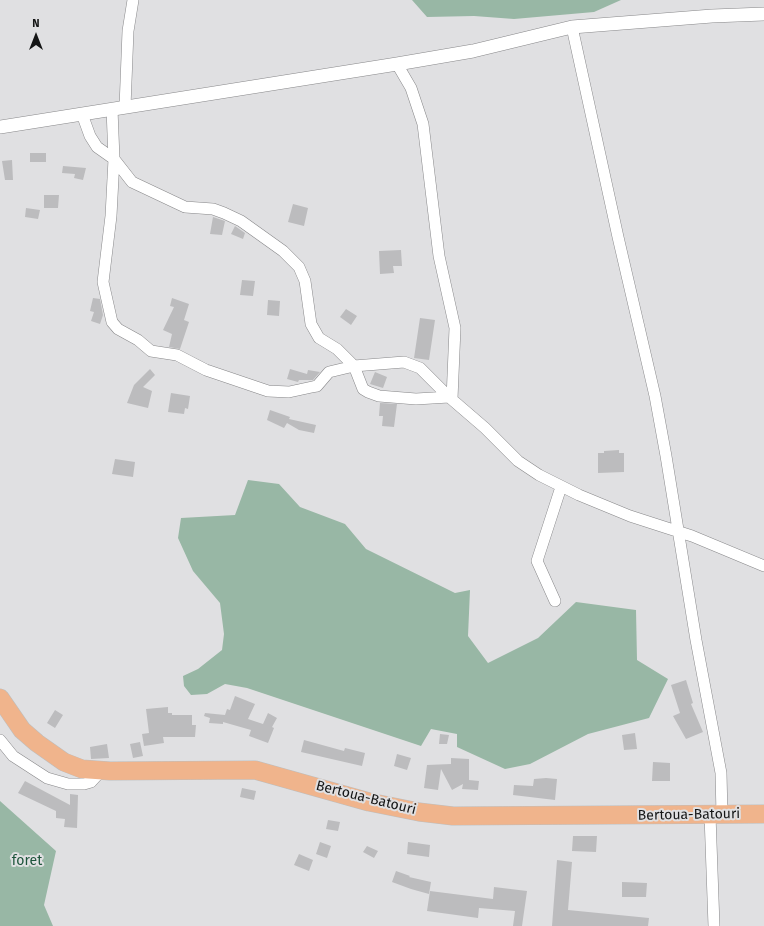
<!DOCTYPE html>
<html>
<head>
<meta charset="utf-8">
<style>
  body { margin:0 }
  #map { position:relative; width:764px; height:926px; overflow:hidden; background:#e0e0e2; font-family:"Fira Sans",sans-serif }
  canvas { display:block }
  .north { position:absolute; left:16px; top:16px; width:40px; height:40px; -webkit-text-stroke:3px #e0e0e2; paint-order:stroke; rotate:0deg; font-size:11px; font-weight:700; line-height:16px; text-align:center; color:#151616 }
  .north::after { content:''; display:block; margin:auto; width:14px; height:18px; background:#151616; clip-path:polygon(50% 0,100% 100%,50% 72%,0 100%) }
</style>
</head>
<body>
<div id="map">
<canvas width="764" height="926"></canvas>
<div class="north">N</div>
</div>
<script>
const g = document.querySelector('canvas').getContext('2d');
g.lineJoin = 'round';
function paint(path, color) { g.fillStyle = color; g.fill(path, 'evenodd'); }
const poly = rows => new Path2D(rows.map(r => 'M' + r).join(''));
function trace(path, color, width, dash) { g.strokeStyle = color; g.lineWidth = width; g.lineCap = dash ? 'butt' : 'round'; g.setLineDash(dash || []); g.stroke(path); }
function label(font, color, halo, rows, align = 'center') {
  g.font = font + ' "Fira Sans",sans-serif'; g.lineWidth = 4; g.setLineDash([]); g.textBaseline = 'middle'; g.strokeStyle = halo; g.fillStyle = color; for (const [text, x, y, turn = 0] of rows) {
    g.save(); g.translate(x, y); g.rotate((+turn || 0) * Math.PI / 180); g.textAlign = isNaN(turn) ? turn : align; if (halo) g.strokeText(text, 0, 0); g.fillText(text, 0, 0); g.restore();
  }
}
paint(poly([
  [412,0,621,0,594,12,514,19,474,16,427,17],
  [248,480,279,484,300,507,345,524,366,549,455,593,470,590,468,636,488,663,538,638,576,602,636,610,637,660,668,679,649,718,588,734,530,764,505,769,457,747,457,734,431,729,421,746,247,688,225,684,207,694,191,695,184,686,183,676,198,669,222,650,224,634,220,603,193,571,178,538,181,518,235,515],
  [0,801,56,851,44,905,53,926,0,926]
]), '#98b7a5');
paint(poly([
  [30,153,46,153,46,162,30,162],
  [12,160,13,180,5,180,2,161],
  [63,166,86,168,83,180,74,178,75,174,62,173],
  [44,195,59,195,58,208,44,208],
  [293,204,308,208,304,226,288,222],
  [26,208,40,210,38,219,25,217],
  [213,217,225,221,222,235,210,234],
  [235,226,245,233,243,239,231,234],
  [401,250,402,266,393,266,394,273,380,274,379,251],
  [242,280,255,281,253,296,240,295],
  [93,298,100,299,103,315,100,324,91,321,94,312,90,311],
  [172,298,189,304,184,320,189,322,180,349,169,347,172,334,163,330,174,307,170,306],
  [268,300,280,301,279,316,267,315],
  [346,309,357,316,351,325,340,317],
  [420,318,435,320,429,360,414,358],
  [150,369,155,375,143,387,152,391,148,408,127,403,134,385],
  [290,369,307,374,308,370,320,372,313,380,299,380,298,382,287,379],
  [375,372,387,377,383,388,370,384],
  [171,393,190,396,188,409,185,408,184,414,168,412],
  [380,403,397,404,394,427,382,426,383,416,379,416],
  [270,410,290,417,289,419,316,425,314,433,299,430,287,423,284,428,267,420],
  [619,450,619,453,624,453,624,472,598,473,598,453,604,453,604,451],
  [115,459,135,462,133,477,112,474],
  [686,680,693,703,691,704,703,732,686,739,673,716,680,713,671,685],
  [235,696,255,704,248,719,263,724,268,713,277,718,272,727,274,728,268,743,249,736,251,730,223,722,223,724,209,723,210,718,204,716,205,713,225,715,227,709,230,710],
  [168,707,168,713,172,713,172,715,192,715,192,725,196,725,195,737,163,737,164,743,144,746,142,734,149,733,146,709],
  [55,710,63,715,55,728,47,723],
  [635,733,637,749,624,750,622,735],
  [440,734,449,735,447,744,439,744],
  [304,740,344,751,345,748,365,753,362,766,301,752],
  [140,742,143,756,133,758,130,744],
  [107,744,109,758,91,759,90,747],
  [397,754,411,758,407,770,394,766],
  [451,758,469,759,469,780,479,781,478,790,462,789,463,784,452,790,441,769,438,790,424,788,427,765,451,764],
  [653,762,670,763,670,781,652,781],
  [546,778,557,779,555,800,513,795,514,785,533,786,534,779],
  [25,781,70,805,70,794,78,795,77,828,64,827,65,819,56,818,56,811,18,793],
  [242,788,256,791,254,800,240,797],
  [328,820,340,822,338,831,326,829],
  [573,836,597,836,596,852,572,851],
  [320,842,331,846,327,858,316,854],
  [408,842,430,845,429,857,407,854],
  [367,846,378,851,374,858,363,852],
  [299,854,313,860,309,871,294,865],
  [557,860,572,862,568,910,649,918,648,926,552,926],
  [396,871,410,876,409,877,431,882,429,894,411,889,392,882],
  [622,882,647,883,646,897,622,897],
  [494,887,527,891,522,926,513,926,515,911,479,908,478,918,427,911,430,891,493,899]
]), '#bcbcbe');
const minor = poly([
  [572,27,618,237,655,396,666,456,696,640,721,773,722,815],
  [397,64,411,88,423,124,439,256,455,328,452,399],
  [125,107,128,31,133,0],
  [112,109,114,159,111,216,103,282,112,322,118,329,138,340,151,351,177,355,206,370,268,391,289,392,312,387,317,386,329,372,354,366,404,362,420,368,449,397],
  [82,114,90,136,97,147,114,159,132,182,185,207,213,209,224,213,241,221,283,251,299,267,305,281,311,324,319,338,337,349,354,366,363,389,368,392,379,396,416,399,449,397,485,428,518,461,539,475,579,495,630,516,692,536,764,566],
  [555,601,537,561,561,487],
  [0,740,13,756,47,778,68,784,84,784,91,782,102,770],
  [710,815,714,926]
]);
const tertiary = poly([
  [0,127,397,64,473,51,572,27,712,16,764,14]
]);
const trunk = poly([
  [0,698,22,730,37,743,64,762,82,769,110,771,255,770,369,802,419,812,453,816,764,814]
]);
trace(minor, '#878789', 12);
trace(tertiary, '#878789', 14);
trace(trunk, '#bdbebe', 19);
trace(minor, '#fff', 11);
trace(tertiary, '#fff', 13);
trace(trunk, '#f0b48c', 18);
label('14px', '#151616', '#e0e0e2', [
  ["Bertoua-Batouri",366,798,14],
  ["Bertoua-Batouri",689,815,-1]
]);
label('14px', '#1d553b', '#e0e0e2', [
  ["foret",27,861]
]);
</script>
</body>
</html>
